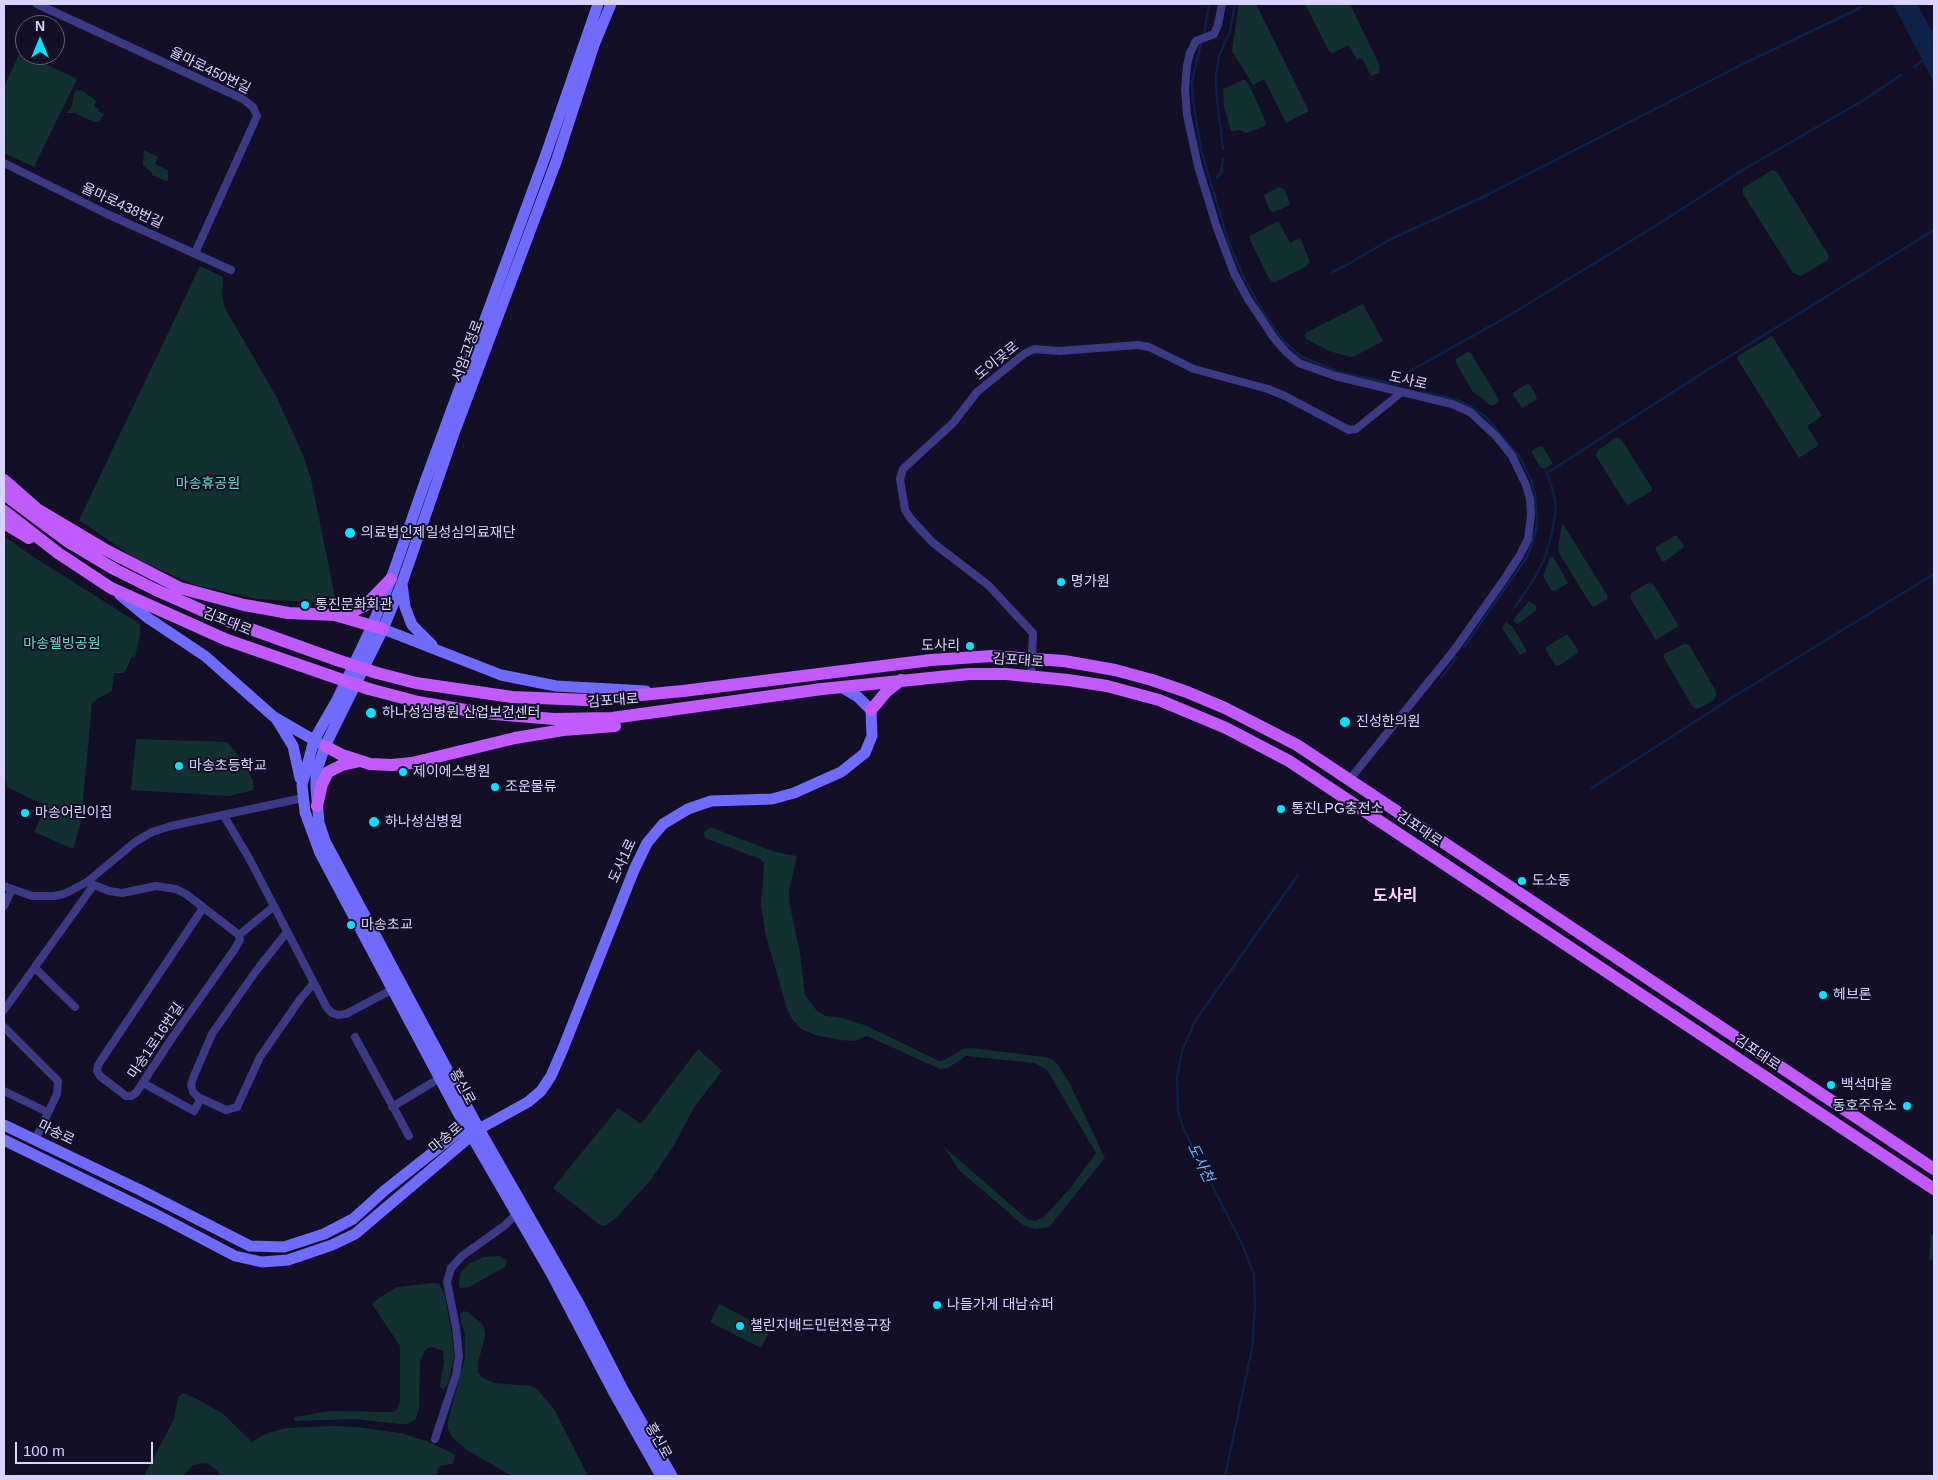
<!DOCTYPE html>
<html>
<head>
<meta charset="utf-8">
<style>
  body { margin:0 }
  #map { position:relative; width:1938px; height:1480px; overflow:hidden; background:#130f26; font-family:Helvetica,sans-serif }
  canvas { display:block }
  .frame { position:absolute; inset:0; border:5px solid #d9d4ff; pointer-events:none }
  .north { position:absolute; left:15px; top:15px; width:50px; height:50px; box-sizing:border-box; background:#130f26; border:1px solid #625e7d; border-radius:50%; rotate:0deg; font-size:14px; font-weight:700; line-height:20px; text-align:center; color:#d9d4ff }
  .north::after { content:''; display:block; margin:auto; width:18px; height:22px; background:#00e5ff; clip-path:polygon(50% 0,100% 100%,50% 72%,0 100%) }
  .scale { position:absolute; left:15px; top:1442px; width:138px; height:22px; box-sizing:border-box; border:2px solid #d9d4ff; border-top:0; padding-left:6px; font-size:15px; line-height:18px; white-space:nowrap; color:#d9d4ff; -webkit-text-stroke:4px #130f26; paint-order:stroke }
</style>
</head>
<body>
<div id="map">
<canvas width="1938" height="1480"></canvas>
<div class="frame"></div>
<div class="north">N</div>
<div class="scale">100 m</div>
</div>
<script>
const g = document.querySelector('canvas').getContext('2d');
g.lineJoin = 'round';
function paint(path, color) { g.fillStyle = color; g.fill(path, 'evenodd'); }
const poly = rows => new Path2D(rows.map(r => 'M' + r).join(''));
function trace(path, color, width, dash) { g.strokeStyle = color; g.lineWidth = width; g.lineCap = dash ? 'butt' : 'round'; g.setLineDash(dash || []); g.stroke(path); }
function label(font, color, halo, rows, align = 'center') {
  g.font = font + ' Helvetica,"Noto Sans KR",sans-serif'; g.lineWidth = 4; g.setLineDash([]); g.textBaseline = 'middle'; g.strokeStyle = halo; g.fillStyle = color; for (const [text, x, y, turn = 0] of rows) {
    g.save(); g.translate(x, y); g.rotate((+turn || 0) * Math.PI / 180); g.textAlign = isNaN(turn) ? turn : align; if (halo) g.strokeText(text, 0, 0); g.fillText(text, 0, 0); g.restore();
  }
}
paint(poly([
  [1239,4,1256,4,1309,111,1286,123,1264,79,1253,85,1232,51],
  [1305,4,1350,4,1380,66,1379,73,1371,76,1362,58,1357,60,1349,46,1347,46,1333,53,1329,51],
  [20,52,77,79,34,167,4,153,4,87],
  [1243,80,1246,80,1252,91,1266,122,1265,126,1246,133,1240,130,1231,131,1224,107,1223,89],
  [77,90,83,91,96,101,94,106,99,109,98,111,104,114,99,122,94,122,75,113,66,113,72,106,74,93],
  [144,150,158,157,155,164,168,170,168,180,166,181,152,175,152,173,143,165],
  [1772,170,1777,172,1829,256,1828,260,1801,276,1793,273,1743,194,1743,188],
  [1279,187,1284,189,1290,203,1288,206,1274,212,1270,211,1264,195],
  [1276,222,1279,222,1280,224,1290,243,1300,238,1310,262,1307,266,1276,282,1272,282,1269,279,1250,240,1250,236],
  [200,266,223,277,222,295,225,308,277,398,303,455,311,479,335,597,332,603,257,599,195,585,136,559,79,520],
  [1363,304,1383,341,1355,356,1350,357,1329,351,1306,339,1305,335,1307,332],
  [1772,336,1822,416,1807,426,1819,445,1799,458,1738,360,1738,356],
  [1468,352,1471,353,1499,400,1498,403,1491,406,1472,391,1456,362,1456,359],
  [1527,384,1530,385,1537,397,1536,400,1522,408,1513,395,1514,392],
  [1617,437,1621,439,1652,488,1652,491,1628,505,1626,504,1596,456,1598,450],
  [1540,446,1543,447,1552,462,1552,464,1544,469,1540,467,1532,453,1532,451],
  [1563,524,1607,595,1607,599,1594,607,1591,605,1559,553,1558,547,1562,525],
  [4,536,32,556,140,624,140,635,135,657,132,657,124,673,114,673,112,691,97,699,92,703,81,822,73,849,34,832,46,806,7,787,4,767],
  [1674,536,1677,536,1684,546,1683,548,1665,561,1662,561,1656,550,1656,547],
  [1553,556,1568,583,1555,591,1551,590,1543,576,1550,558],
  [1648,583,1653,584,1679,626,1656,640,1630,598,1631,593],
  [1529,601,1536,606,1536,610,1518,624,1515,623,1514,620,1515,617],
  [1506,622,1512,626,1526,649,1526,652,1520,655,1502,628],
  [1566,635,1568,635,1578,650,1578,653,1558,666,1555,665,1546,650,1546,647],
  [1684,644,1689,645,1716,691,1716,696,1714,700,1700,708,1696,709,1692,706,1664,658,1664,654],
  [136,739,227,742,241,759,253,780,254,790,229,796,131,790],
  [710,827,775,852,797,856,789,890,790,907,800,952,805,995,817,1011,826,1016,843,1018,867,1026,939,1061,944,1060,963,1049,971,1048,1045,1057,1052,1059,1058,1065,1069,1082,1105,1158,1049,1227,1035,1229,1023,1225,959,1170,943,1146,1027,1219,1035,1221,1044,1217,1071,1187,1096,1153,1047,1070,1034,1063,966,1056,948,1068,940,1069,867,1036,854,1041,840,1040,815,1035,801,1029,792,1019,787,1009,766,936,761,905,764,863,760,859,705,838,704,832],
  [698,1049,722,1071,695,1106,673,1147,650,1181,616,1218,605,1226,600,1225,553,1188,618,1108,641,1124],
  [1931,1234,1934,1235,1934,1259,1929,1260],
  [499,1256,507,1260,505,1267,469,1287,461,1288,459,1286,460,1274,470,1263,484,1257],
  [433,1283,439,1284,444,1292,452,1335,454,1356,449,1381,444,1389,441,1388,440,1385,444,1362,443,1351,432,1347,427,1348,424,1352,420,1362,419,1408,416,1419,407,1424,400,1424,354,1419,296,1421,294,1419,295,1417,329,1411,393,1412,397,1410,400,1400,400,1346,372,1304,379,1298,397,1287],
  [719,1304,770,1330,761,1348,710,1322],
  [463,1311,468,1312,483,1325,485,1331,485,1337,478,1363,478,1372,481,1377,494,1383,530,1386,537,1389,554,1409,588,1476,512,1476,467,1450,451,1436,448,1429,448,1421,465,1357,465,1334,460,1319,460,1314],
  [183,1393,195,1398,222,1413,252,1442,265,1434,285,1428,333,1426,356,1427,400,1433,426,1441,450,1452,455,1455,454,1461,452,1464,441,1466,438,1469,436,1476,218,1476,220,1473,210,1465,206,1463,193,1465,183,1476,144,1476,174,1419,178,1397]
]), '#12302f');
paint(poly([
  [1893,4,1917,4,1934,35,1934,83]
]), '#0c2248');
trace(poly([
  [1204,33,1209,4],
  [1201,43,1192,82,1193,100,1201,150,1229,244,1244,278,1264,314,1284,342,1302,357,1338,372,1398,385],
  [1914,67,1923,60],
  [1223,149,1217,100,1216,76,1219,56,1230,31,1235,4],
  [1217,178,1221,172,1223,159],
  [1332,272,1345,266,1389,240,1485,196,1745,63,1860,8],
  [1410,371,1505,318,1660,223,1741,171,1862,101,1901,75],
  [1392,383,1399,378],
  [1421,391,1454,399,1468,405,1486,417,1521,459,1532,482,1535,495,1537,520,1536,531,1527,557,1464,647],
  [1515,607,1532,582,1544,560,1552,534,1556,507,1553,491,1547,473,1701,374,1934,230],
  [1441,678,1457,657],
  [1592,788,1733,697,1934,574],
  [1225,1476,1252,1349,1255,1308,1254,1274,1243,1246,1184,1130,1178,1111,1177,1077,1182,1051,1195,1021,1298,875]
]), '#0c2248', 2.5);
trace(poly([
  [37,4,243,99,253,107,257,116,253,125,195,253],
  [1222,4,1218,25,1214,34,1196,41,1190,53,1187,65,1185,90,1187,115,1198,166,1217,228,1234,273,1248,299,1274,338,1286,352,1299,363,1335,376,1452,404,1470,412,1496,436,1512,456,1526,485,1530,499,1531,515,1528,539,1520,555,1505,578,1455,649,1350,779],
  [4,163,107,214,231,270],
  [1031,676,1033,633,988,585,932,542,911,519,905,510,900,479,903,469,953,423,977,392,1024,354,1034,349,1059,351,1138,345,1149,347,1194,369,1268,389,1285,396,1349,430,1356,429,1402,392],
  [224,816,249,858,327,1008,332,1013,338,1015,346,1014,393,989],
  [87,882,109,891,122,893,156,886,176,889,186,894,239,935,240,940,234,950,172,1038,136,1093,131,1096,126,1096,100,1076,97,1071,98,1065,203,908],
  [4,886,32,896,54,896,64,894,87,882,135,842,152,832,171,826,303,798],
  [4,906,12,889],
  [287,932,256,971,212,1034,193,1078,191,1085,193,1092,198,1097,226,1110,237,1107,260,1057,301,998,313,984],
  [239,935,273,907],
  [35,968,75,1007],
  [4,1010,93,886],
  [4,1027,58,1081,57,1094,35,1140],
  [355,1037,409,1136],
  [143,1083,194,1111,201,1098],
  [4,1091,47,1112],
  [392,1107,440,1078],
  [435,1439,456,1375,459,1356,456,1327,447,1282,451,1268,462,1256,504,1226,520,1211]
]), '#3d3a85', 8);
trace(poly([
  [598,4,545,157,425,482,391,579,372,626,337,700,314,740,302,785,305,812,320,853,457,1111,551,1273,613,1391,661,1476],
  [611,4,594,45,556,162,454,433,402,583,383,629,325,746,316,773,316,787,319,823,325,841,479,1129,578,1302,622,1388,672,1476],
  [402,584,405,607,412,625,432,645],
  [120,595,148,618,205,656,274,717,319,743],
  [383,629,501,675,556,686,646,691],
  [277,720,293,746,300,778],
  [4,1125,142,1191,250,1246,284,1247,324,1234,353,1219,384,1191,466,1126,473,1127],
  [4,1140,161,1217,235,1256,262,1262,288,1260,332,1245,355,1234,479,1129,528,1102,541,1091,551,1076,562,1051,634,870,647,843,663,824,688,809,711,801,772,799,794,793,841,772,865,753,872,736,871,710,858,697,843,688]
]), '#6f6bff', 11);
trace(poly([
  [4,480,36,508],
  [4,494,67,541,114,569,156,590,217,617,337,660],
  [35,508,104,549,180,588,244,605,267,609,288,613,335,615,383,629],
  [4,511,58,553,111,588,227,640,328,675],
  [4,523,29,538],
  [336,615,355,610,366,605,391,579],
  [377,673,416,683,512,697,588,700,683,691,931,660,992,656,1064,661,1115,670,1152,680,1187,692,1225,708,1297,745,1934,1169],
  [369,689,418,702,483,713,554,719,612,718,822,689,969,674,1006,674,1068,680,1107,686,1159,700,1226,728,1289,761,1934,1189],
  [871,710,887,691,901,680],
  [325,746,342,755,370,764,392,765,412,763,515,738,563,730,615,726],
  [317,806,322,784,328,772,342,765,360,761]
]), '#c25bff', 12);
trace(poly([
  [337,660,377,673],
  [328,675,369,689]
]), '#c25bff', 12);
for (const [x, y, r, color] of [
  [350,533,6,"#00e5ff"],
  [1061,582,5,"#00e5ff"],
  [305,605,5,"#00e5ff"],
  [970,646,5,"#00e5ff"],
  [371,713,6,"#00e5ff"],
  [1345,722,6,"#00e5ff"],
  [179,766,5,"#00e5ff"],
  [403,772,5,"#00e5ff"],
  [495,787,5,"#00e5ff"],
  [1281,809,5,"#00e5ff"],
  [25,813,5,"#00e5ff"],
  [374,822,6,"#00e5ff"],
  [1522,881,5,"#00e5ff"],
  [351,925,5,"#00e5ff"],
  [1823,995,5,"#00e5ff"],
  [1831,1085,5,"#00e5ff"],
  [1907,1106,5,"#00e5ff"],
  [937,1305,5,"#00e5ff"],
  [740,1326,5,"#00e5ff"]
]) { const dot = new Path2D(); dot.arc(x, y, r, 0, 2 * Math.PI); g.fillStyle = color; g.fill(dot); trace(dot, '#130f26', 2); }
label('14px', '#d9d4ff', '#130f26', [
  ["율마로450번길",210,71,26],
  ["율마로438번길",122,206,25],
  ["서암고정로",468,351,-70],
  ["도이곶로",997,361,-39],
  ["도사로",1408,381,13],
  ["김포대로",227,622,22],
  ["김포대로",1018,661,4],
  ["김포대로",613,701,-4],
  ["김포대로",1419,829,34],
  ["도사1로",623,861,-65],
  ["마송1로16번길",156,1041,-56],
  ["김포대로",1757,1053,34],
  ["흥신로",462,1087,62],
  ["마송로",56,1133,26],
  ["마송로",446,1138,-40],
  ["흥신로",658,1441,61]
]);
label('14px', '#5fe0c0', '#130f26', [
  ["마송휴공원",208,484],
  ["마송웰빙공원",62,644]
]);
label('14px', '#d9d4ff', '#130f26', [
  ["의료법인제일성심의료재단",361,533],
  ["명가원",1071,582],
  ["통진문화회관",315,605],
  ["도사리",960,646,"right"],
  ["하나성심병원 산업보건센터",382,713],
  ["진성한의원",1356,722],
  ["마송초등학교",189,766],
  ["제이에스병원",413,772],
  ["조운물류",505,787],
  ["통진LPG충전소",1291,809],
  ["마송어린이집",35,813],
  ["하나성심병원",385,822],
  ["도소동",1532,881],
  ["마송초교",361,925],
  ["헤브론",1833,995],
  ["백석마을",1841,1085],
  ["동호주유소",1897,1106,"right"],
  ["나들가게 대남슈퍼",947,1305],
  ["챌린지배드민턴전용구장",750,1326]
], 'left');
label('italic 15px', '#62b6ff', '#130f26', [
  ["도사천",1200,1163,64]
]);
label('bold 16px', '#ffd6f0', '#130f26', [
  ["도사리",1395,897]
]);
</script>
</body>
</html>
